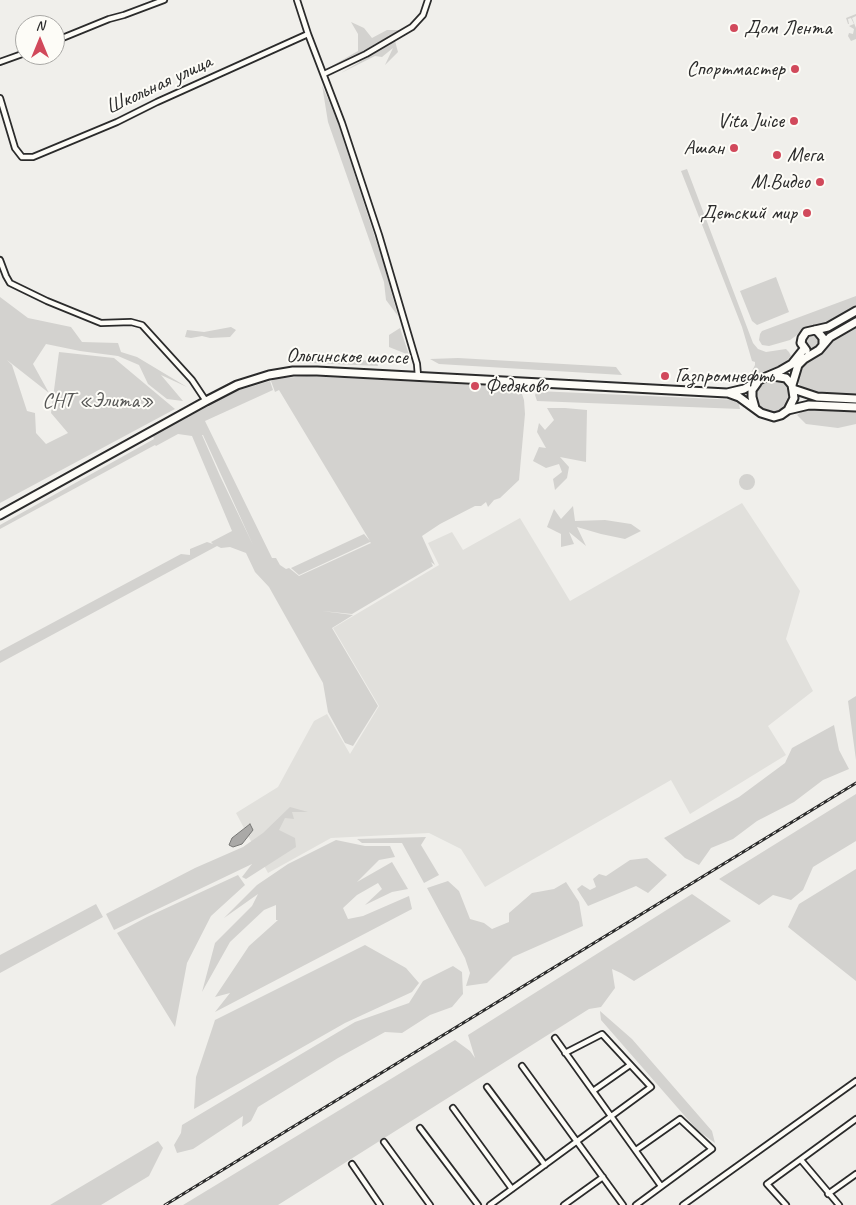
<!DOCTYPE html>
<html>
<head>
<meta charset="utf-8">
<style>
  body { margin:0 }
  #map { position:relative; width:856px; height:1205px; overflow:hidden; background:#f0efeb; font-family:Caveat,sans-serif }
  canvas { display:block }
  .north { position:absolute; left:15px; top:15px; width:50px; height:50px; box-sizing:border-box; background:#fdfcf7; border:1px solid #a9a8a5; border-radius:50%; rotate:0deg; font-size:14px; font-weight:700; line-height:20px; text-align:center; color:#2b2b2b }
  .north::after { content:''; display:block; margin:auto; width:18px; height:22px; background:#d1495b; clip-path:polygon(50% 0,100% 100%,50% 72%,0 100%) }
</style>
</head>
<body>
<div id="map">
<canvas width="856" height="1205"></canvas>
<div class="north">N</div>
</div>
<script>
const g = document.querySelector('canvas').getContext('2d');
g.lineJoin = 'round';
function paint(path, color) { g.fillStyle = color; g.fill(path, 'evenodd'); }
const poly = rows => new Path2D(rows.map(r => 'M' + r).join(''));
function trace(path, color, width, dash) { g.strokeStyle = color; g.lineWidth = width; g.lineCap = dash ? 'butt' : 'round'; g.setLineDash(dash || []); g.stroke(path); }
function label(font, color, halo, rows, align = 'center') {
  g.font = font + ' Caveat,sans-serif'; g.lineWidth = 4; g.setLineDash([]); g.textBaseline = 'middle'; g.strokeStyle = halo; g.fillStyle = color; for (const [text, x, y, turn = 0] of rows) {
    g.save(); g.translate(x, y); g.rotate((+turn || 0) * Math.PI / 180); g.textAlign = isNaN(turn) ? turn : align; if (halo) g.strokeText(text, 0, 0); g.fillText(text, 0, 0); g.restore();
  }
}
paint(poly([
  [742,503,800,591,786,639,813,691,768,726,786,755,690,814,671,780,485,887,461,849,429,833,331,838,268,873,236,813,278,787,314,721,327,714,350,754,379,706,333,628,439,565,428,543,452,532,463,550,520,518,570,601]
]), '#e1e0dc');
paint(poly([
  [856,14,856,16,852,18,856,28,856,39,851,41,848,36,849,33,853,34,854,29,849,26,854,24,851,18,848,19,849,24,848,24,846,18],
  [351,22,364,28,372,38,387,30,400,30,338,66,330,67,358,51,358,34],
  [395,41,398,52,385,65,393,48,382,57,375,56,341,73],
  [322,85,337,120,383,262,398,316,386,300,384,282,328,122],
  [687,169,753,343,758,349,766,352,786,349,789,352,791,356,784,364,749,377,755,365,755,362,752,361,742,327,681,171],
  [776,277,789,312,757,325,752,321,740,291],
  [856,296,856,309,831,322,807,328,790,340,769,346,762,345,759,340,760,334,762,331],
  [0,297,28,318,71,327,82,342,118,343,121,352,137,357,187,387,161,375,183,401,167,399,148,384,139,365,118,356,80,351,46,344,33,364,49,393,7,360,12,365,27,411,35,413,36,433,46,444,68,433,51,413,59,352,114,358,175,409,0,503],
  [231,327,236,330,230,337,210,338,202,336,191,338,185,337,187,330,204,332],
  [856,327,856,395,810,392,802,389,797,379,800,376,798,375,797,370,804,362,816,356,829,341],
  [400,328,409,355,389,347,389,335],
  '805 341a8 8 0 1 1 16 0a8 8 0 1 1-16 0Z',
  [289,357,377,361,378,366,291,362],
  [458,358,616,367,622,375,439,364,430,359],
  [307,376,441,383,469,385,471,387,478,387,479,385,515,388,517,390,521,391,524,400,525,414,519,480,500,498,494,500,488,507,486,502,481,506,475,506,440,524,422,536,435,565,431,562,433,566,352,614,322,611,353,615,332,628,378,706,353,746,345,743,328,712,323,683,269,587,255,572,246,553,230,547,221,548,217,546,0,663,0,651,181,554,190,555,190,549,207,542,213,544,211,542,232,531,192,436,178,434,156,446,155,445,0,529,0,525,154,439,153,436,198,410,197,422,198,410,236,391,270,381,273,390,205,421,272,558,276,558,280,565,286,569,289,568,299,576,371,543,370,542,299,575,291,568,364,534,370,541,279,390,275,392,271,381,274,379],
  [202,435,203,435,253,545,220,476],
  '756 396a17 17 0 1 1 34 0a17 17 0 1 1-34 0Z',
  [537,391,738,400,740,409,537,401,535,395],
  [547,408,565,408,587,410,586,462,560,457,569,467,567,478,555,490,553,479,562,472,559,464,546,468,533,461,539,447,546,448,537,432,539,423,545,430,554,420],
  [804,410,856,412,856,424,838,428,806,424,797,415],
  '739 482a8 8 0 1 1 16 0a8 8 0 1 1-16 0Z',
  [573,506,575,521,605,520,631,524,641,531,625,539,601,534,577,527,586,546,569,532,574,544,561,547,561,534,547,527,554,509,561,519],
  [856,696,856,760,848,701],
  [834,725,839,750,849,769,823,780,794,802,757,821,733,839,711,848,699,865,685,858,664,838,739,797,785,763,792,748],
  [856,794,856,841,813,867,803,890,791,900,773,895,759,905,719,879],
  [290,807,308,812,292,812,294,819,285,818,279,830,295,838,296,847,246,879,242,877,252,864,114,930,106,914,195,868,243,847,263,833],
  [426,837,421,845,439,875,424,883,402,843,362,843,357,839],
  [336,840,365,846,390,846,395,857,379,860,357,882,392,862,408,889,392,892,365,905,382,889,378,883,357,895,343,908,348,919,363,916,409,896,412,909,215,1012,230,993,215,997,249,946,278,920,276,920,276,905,264,910,230,942,202,992,215,943,252,906,258,894,224,918,257,885,288,864],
  [647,858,667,875,648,893,636,886,588,906,577,889,582,885,590,890,596,887,593,879,599,874,606,876,630,860],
  [856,869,856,981,788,927,799,904],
  [238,875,245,885,211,916,187,963,175,1027,117,933,147,917],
  [448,881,459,891,470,919,484,923,492,929,509,922,509,913,532,893,554,889,566,882,579,902,583,926,513,957,487,983,466,986,470,973,465,958,427,888],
  [692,894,731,921,634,981,621,973,612,969,615,988,601,1007,589,1009,278,1205,183,1205,455,1040,470,1051,475,1058,468,1035],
  [96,904,103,917,0,973,0,955],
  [365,945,406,968,419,983,412,992,345,1023,194,1109,196,1077,215,1020],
  [453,966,462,972,463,994,452,1007,430,1015,402,1033,385,1032,338,1058,258,1107,251,1121,242,1127,243,1116,193,1149,177,1153,174,1145,181,1133,182,1125,355,1022,409,1003,423,981],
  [600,1011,632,1039,712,1131,715,1143,697,1130,601,1020],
  [158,1141,163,1148,149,1176,101,1205,50,1205]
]), '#d3d2cf');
const water = poly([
  [250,824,253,830,242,844,233,847,229,845,232,838,250,824]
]);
paint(water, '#aaa9a7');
trace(water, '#777775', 1);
const street = poly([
  [297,0,308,34,342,123,379,235,417,364,418,376],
  [55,41,109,19,124,15,164,0],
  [0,62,25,53],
  [324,74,366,54,412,27,423,15,428,0],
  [0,98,15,148,22,157,33,157,117,122,157,102,308,34],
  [0,260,6,276,10,283,47,301,101,323,131,322,142,325,192,380,206,401],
  [555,1038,661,1186],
  [522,1066,623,1205],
  [487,1087,545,1165],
  [593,1091,630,1065],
  [453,1108,512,1189],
  [420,1128,478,1205],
  [384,1142,430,1205],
  [636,1150,680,1119,712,1149,636,1205],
  [801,1160,839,1205],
  [352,1164,380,1205],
  [828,1194,856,1174],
  [490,1205,651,1087,602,1034,565,1053],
  [564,1205,603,1177],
  [683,1205,856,1081],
  [786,1205,767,1184,856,1119]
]);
const secondary = poly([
  [815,330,818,332,823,338,823,345],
  [806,350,801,343,802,338,806,332,828,327,856,311],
  [773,376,786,378,792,385,794,398,788,410],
  [792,385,798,365,804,359,819,350,830,337,856,322],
  [793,389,817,397,856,399],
  [728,393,739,397,761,413,774,417,781,415,788,410,809,405,856,407],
  [755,408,752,397,752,390,757,383],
  [0,515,206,401,237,385,269,375,293,371,317,371,727,393,744,389,761,379,780,371,792,364,804,349]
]);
trace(street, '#2b2b2b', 8);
trace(secondary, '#2b2b2b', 11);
trace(street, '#fdfcf7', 4.5);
trace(secondary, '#fdfcf7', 7);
const rail = poly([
  [165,1205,856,783]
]);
trace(rail, '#2b2b2b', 3);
trace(rail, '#fdfcf7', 1, [4]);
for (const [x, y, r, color] of [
  [734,28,5,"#d1495b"],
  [795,69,5,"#d1495b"],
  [794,121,5,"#d1495b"],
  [734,148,5,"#d1495b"],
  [777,155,5,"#d1495b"],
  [820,182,5,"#d1495b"],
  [807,213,5,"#d1495b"],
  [665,376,5,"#d1495b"],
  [475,386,5,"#d1495b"]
]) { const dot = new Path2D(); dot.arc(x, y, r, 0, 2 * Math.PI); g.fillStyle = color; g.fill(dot); trace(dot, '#fdfcf7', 2); }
label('21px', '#2b2b2b', '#fdfcf7', [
  ["Дом Лента",744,28,"left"],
  ["Спортмастер",785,69],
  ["Vita Juice",784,121],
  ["Ашан",724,148],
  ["Мега",787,155,"left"],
  ["М.Видео",810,182],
  ["Детский мир",797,213],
  ["Газпромнефть",675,376,"left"],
  ["Федяково",485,386,"left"]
], 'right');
label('21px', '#2b2b2b', '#fdfcf7', [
  ["Школьная улица",159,85,-25],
  ["Ольгинское шоссе",347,357,1]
]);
label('21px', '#555554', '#fdfcf7', [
  ["СНТ «Элита»",98,401]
]);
</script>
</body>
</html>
